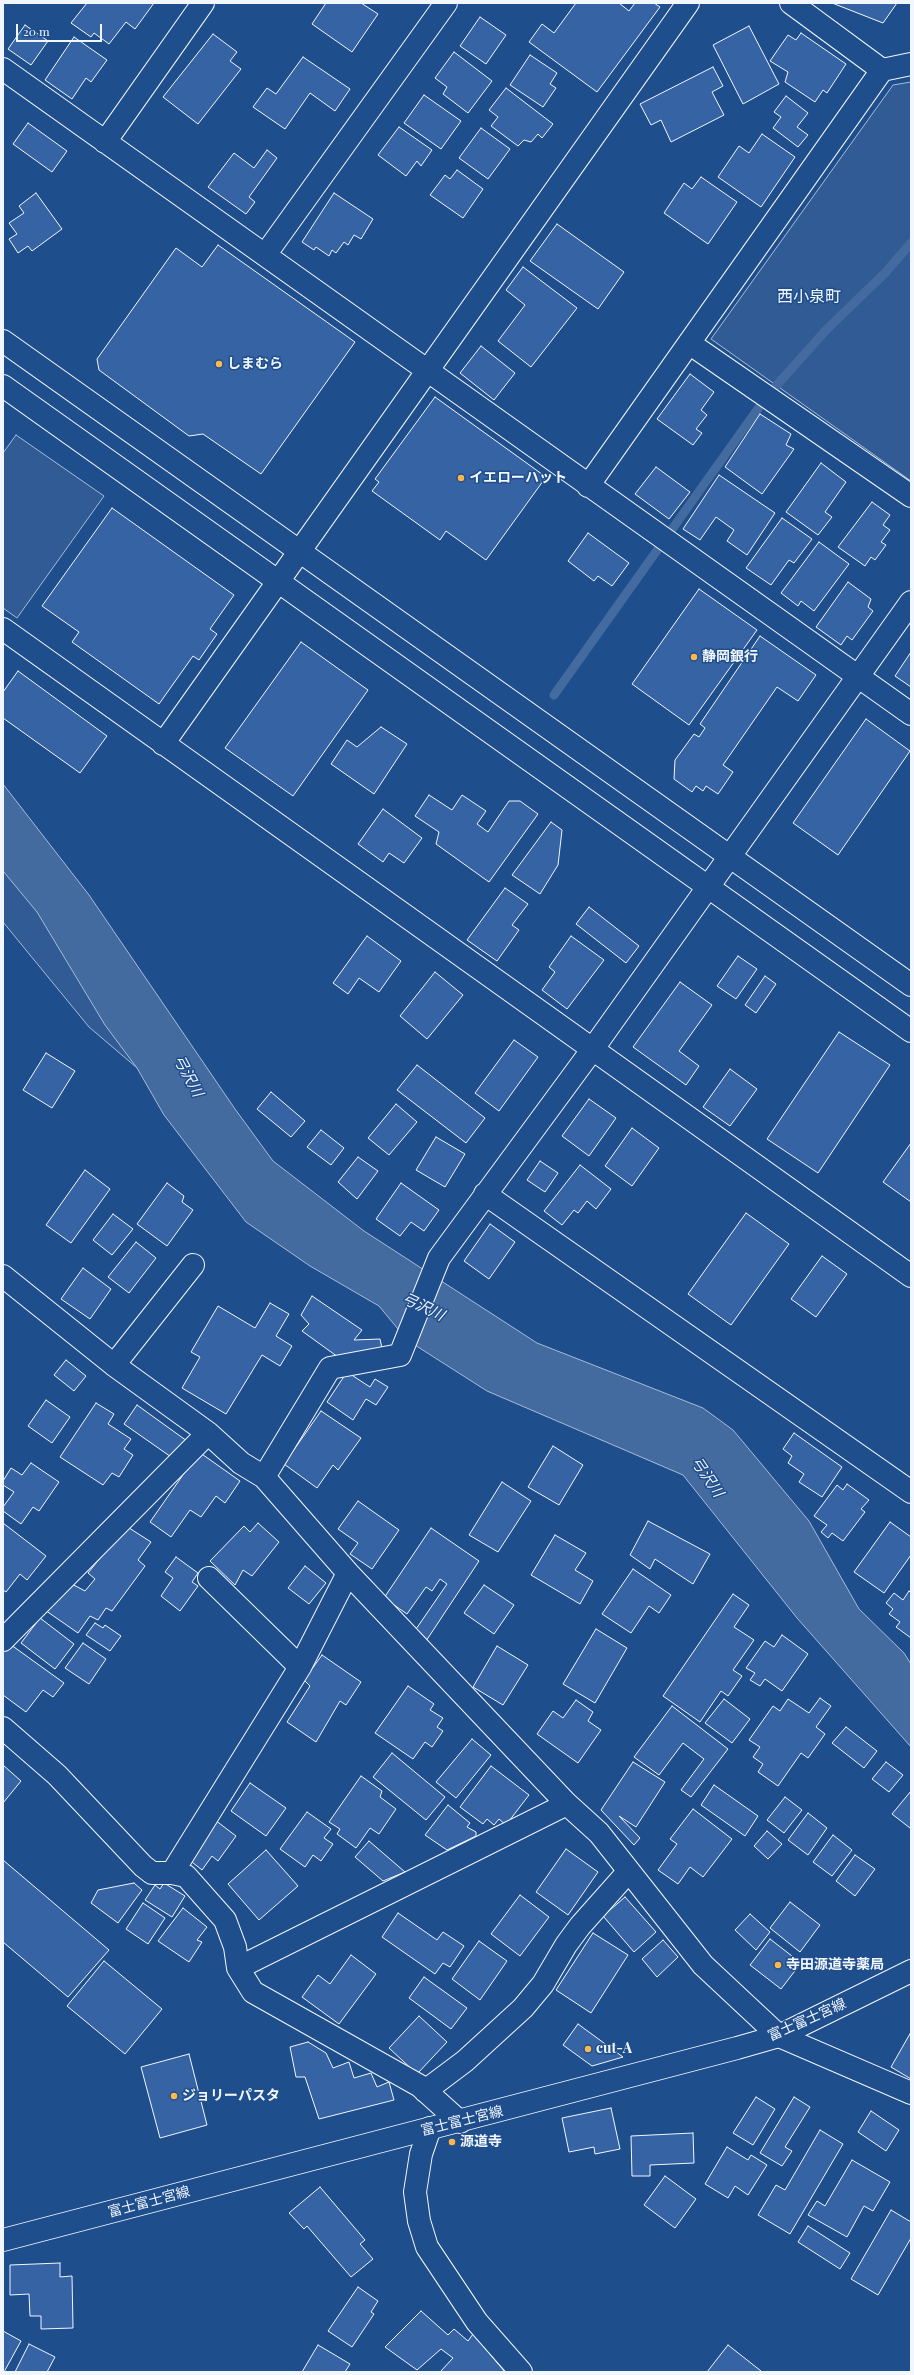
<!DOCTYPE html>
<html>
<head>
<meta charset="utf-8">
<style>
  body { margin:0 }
  #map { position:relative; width:914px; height:2375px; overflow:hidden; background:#1f4e8c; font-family:"Playfair Display",serif }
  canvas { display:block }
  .frame { position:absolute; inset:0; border:4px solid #f2f6ff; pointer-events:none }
  .scale { position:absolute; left:16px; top:24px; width:86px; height:18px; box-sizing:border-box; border:2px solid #f2f6ff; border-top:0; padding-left:5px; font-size:12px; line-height:14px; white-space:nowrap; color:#f2f6ff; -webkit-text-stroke:3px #1f4e8c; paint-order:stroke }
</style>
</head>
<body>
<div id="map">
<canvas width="914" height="2375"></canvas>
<div class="frame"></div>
<div class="scale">20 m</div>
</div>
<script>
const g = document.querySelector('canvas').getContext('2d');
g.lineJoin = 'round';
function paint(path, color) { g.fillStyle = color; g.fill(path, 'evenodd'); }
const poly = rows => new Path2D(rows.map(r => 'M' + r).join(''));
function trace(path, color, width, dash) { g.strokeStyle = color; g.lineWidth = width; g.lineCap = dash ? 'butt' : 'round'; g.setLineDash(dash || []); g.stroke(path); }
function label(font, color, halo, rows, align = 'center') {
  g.font = font + ' "Playfair Display","Noto Sans JP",serif'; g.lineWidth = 3; g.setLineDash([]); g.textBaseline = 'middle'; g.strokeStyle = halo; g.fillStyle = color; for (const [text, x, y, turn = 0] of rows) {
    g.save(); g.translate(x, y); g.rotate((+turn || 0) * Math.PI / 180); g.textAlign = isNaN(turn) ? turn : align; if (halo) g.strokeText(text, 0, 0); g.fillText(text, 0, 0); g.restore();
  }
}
const built = poly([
  [911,82,911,481,711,339,893,85,911,82],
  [16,435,104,496,17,618,3,608,3,453,16,435],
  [3,842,143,1073,89,1027,3,922,3,842]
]);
paint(built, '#305b95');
trace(built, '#a8bbd7', 1);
const water = poly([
  [3,784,89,895,235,1109,273,1161,364,1231,537,1343,703,1408,733,1430,809,1521,859,1609,904,1653,911,1664,911,1747,797,1618,683,1475,487,1391,407,1340,379,1306,310,1266,246,1222,164,1115,137,1068,105,1025,37,912,3,871,3,784]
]);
paint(water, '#446ba0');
trace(water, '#a8bbd7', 1);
trace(poly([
  [554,695,767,396,827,329,885,273,911,243]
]), '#446ba0', 9);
const building = poly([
  [87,3,154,3,135,29,126,22,109,44,94,33,91,37,71,23,87,3],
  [326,3,361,3,378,14,352,52,312,24,326,3],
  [576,3,619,3,629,11,635,3,654,3,660,7,597,92,529,42,542,24,554,33,576,3],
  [832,3,897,3,883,23,832,3],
  [480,17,506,35,486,64,460,46,480,17],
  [25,25,48,41,31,65,8,49,25,25],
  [749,26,779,84,743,104,713,45,749,26],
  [801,33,846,64,827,93,823,90,815,102,785,82,788,72,770,61,788,35,796,40,801,33],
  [213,34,237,52,230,61,241,69,198,124,163,97,213,34],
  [74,37,107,60,91,82,86,78,72,99,45,80,74,37],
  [454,52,492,81,468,113,443,94,447,87,435,78,454,52],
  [530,55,557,73,550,84,556,88,543,107,510,85,530,55],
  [303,57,350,89,335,111,310,93,285,129,253,107,267,88,276,94,303,57],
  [713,67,723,86,712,92,724,115,671,142,661,120,651,125,640,104,713,67],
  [506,88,553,124,542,138,538,134,531,142,524,140,518,146,491,126,498,117,489,110,506,88],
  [424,95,461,121,441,149,404,123,424,95],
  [786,96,808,113,797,127,808,135,798,147,773,128,781,117,774,112,786,96],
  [28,123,67,151,52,172,13,144,28,123],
  [399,127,432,150,421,166,417,161,406,176,378,155,399,127],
  [481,128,510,149,488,179,459,158,481,128],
  [762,134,795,157,761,207,718,177,739,146,749,153,762,134],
  [267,150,277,158,249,197,255,202,246,214,208,187,234,153,254,168,267,150],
  [457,170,483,189,463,218,430,195,445,175,450,179,457,170],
  [701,177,737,202,708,244,664,213,684,183,692,189,701,177],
  [36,193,62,229,32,251,28,246,18,253,9,239,17,234,9,223,24,213,19,206,36,193],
  [334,193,373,219,361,239,354,235,348,245,344,242,336,253,332,250,329,256,316,247,314,250,302,242,334,193],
  [557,224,624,272,598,309,530,261,557,224],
  [218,245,355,342,261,474,203,434,189,436,99,370,97,359,176,248,202,267,218,245],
  [523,267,577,308,531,367,498,341,525,305,506,290,523,267],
  [481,346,515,373,494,400,460,373,481,346],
  [690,374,714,392,701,410,707,415,696,429,702,433,693,445,657,419,690,374],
  [435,397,546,477,486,560,446,531,440,540,372,491,379,482,375,479,435,397],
  [760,414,791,434,786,445,794,449,762,494,725,467,760,414],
  [821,463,846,482,825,512,832,517,818,535,786,512,821,463],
  [656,467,690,492,669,519,635,494,656,467],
  [719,475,775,513,747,555,727,541,734,530,716,517,700,540,683,529,719,475],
  [872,502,890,515,883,525,890,530,881,542,886,545,875,560,871,557,865,566,838,547,872,502],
  [112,508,234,595,210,629,217,634,199,660,193,656,159,704,72,642,79,632,42,606,112,508],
  [782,518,812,539,794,563,789,560,771,585,746,568,782,518],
  [588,533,629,563,612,586,598,576,594,581,568,561,588,533],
  [819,542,849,564,814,611,801,601,798,606,781,593,819,542],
  [848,582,871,599,868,607,873,611,852,640,847,636,841,645,816,627,848,582],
  [699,589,757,630,689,725,632,684,699,589],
  [760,636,816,675,798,701,777,687,723,765,733,772,718,794,706,786,703,791,696,786,692,792,674,779,675,760,694,734,699,737,705,728,700,724,760,636],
  [301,642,368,690,293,796,225,748,301,642],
  [911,652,911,687,895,676,911,652],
  [18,671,107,736,80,773,3,718,3,692,18,671],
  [866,719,910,751,838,855,793,823,866,719],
  [381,727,407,744,374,794,331,764,347,740,357,747,381,727],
  [429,795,452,810,462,795,486,811,477,824,488,832,509,801,520,801,538,814,489,882,436,844,439,832,415,816,429,795],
  [383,809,422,838,404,863,389,853,383,862,358,844,383,809],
  [551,822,562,830,558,865,540,894,512,875,551,822],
  [505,888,528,904,512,925,519,930,497,961,467,940,505,888],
  [589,907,639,946,626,963,576,924,589,907],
  [367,936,401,961,379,992,359,978,348,994,333,983,367,936],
  [571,936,604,960,567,1009,542,990,555,972,549,967,571,936],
  [738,956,757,969,736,999,717,986,738,956],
  [435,972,463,995,427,1039,400,1016,435,972],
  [765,976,776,984,756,1013,745,1005,765,976],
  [680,982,712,1005,679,1051,699,1066,686,1085,633,1047,680,982],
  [839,1032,890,1065,818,1173,767,1139,839,1032],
  [514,1040,538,1057,499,1111,475,1093,514,1040],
  [46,1053,75,1071,52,1108,23,1090,46,1053],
  [417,1065,485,1118,466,1143,397,1090,417,1065],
  [730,1069,757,1089,730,1126,703,1107,730,1069],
  [271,1092,305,1121,291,1137,257,1109,271,1092],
  [589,1099,616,1118,589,1156,562,1136,589,1099],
  [396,1104,417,1122,389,1155,368,1138,396,1104],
  [632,1128,659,1148,632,1186,605,1166,632,1128],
  [321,1130,344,1148,331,1165,307,1147,321,1130],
  [436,1137,465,1154,445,1187,416,1170,436,1137],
  [911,1143,911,1202,883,1182,911,1143],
  [358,1157,378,1171,357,1199,338,1182,358,1157],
  [540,1161,558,1173,545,1192,527,1180,540,1161],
  [580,1165,611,1189,596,1209,587,1201,578,1213,574,1210,562,1225,544,1211,580,1165],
  [85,1170,110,1189,71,1243,46,1225,85,1170],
  [167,1183,184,1196,182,1202,193,1210,167,1246,137,1224,167,1183],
  [401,1183,439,1210,424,1231,411,1222,400,1236,376,1219,401,1183],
  [746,1213,789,1244,731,1325,688,1294,746,1213],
  [113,1214,133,1229,112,1255,93,1240,113,1214],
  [490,1224,515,1242,489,1279,464,1261,490,1224],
  [136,1242,156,1258,129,1293,108,1277,136,1242],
  [822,1256,847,1274,816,1317,791,1299,822,1256],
  [83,1268,111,1289,90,1319,61,1299,83,1268],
  [312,1296,362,1330,354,1340,380,1339,383,1353,338,1357,302,1331,309,1324,301,1315,312,1296],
  [270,1303,289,1314,276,1336,292,1346,280,1366,262,1355,226,1414,182,1388,200,1357,191,1352,218,1306,255,1328,270,1303],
  [66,1360,86,1376,74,1391,54,1375,66,1360],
  [347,1372,370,1387,375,1379,388,1387,376,1405,366,1399,353,1420,327,1402,347,1372],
  [46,1400,70,1417,52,1443,28,1426,46,1400],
  [96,1403,114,1414,108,1424,131,1439,124,1449,133,1455,119,1477,112,1473,103,1485,60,1457,96,1403],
  [137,1405,187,1441,174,1459,124,1424,137,1405],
  [321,1411,361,1438,338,1470,333,1465,317,1488,284,1464,321,1411],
  [794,1433,842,1467,822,1497,799,1482,804,1474,788,1463,792,1456,783,1449,794,1433],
  [553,1446,583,1465,559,1505,528,1487,553,1446],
  [199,1452,240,1481,225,1503,216,1496,201,1517,190,1510,171,1537,150,1522,199,1452],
  [31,1463,59,1482,39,1511,33,1507,21,1524,3,1511,3,1507,14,1492,3,1485,3,1481,11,1468,22,1475,31,1463],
  [502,1482,531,1501,498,1552,469,1535,502,1482],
  [847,1484,869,1500,861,1509,865,1512,843,1541,832,1533,828,1538,821,1532,827,1525,814,1516,837,1485,843,1490,847,1484],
  [358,1501,399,1530,372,1569,350,1554,358,1543,338,1529,358,1501],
  [648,1521,710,1554,693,1584,655,1559,650,1569,630,1555,648,1521],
  [890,1522,911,1537,911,1555,884,1593,854,1572,890,1522],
  [3,1523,46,1556,27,1580,20,1574,6,1592,3,1590,3,1523],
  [258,1523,279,1542,252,1576,243,1570,235,1585,210,1561,244,1526,250,1532,258,1523],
  [126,1526,151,1542,138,1560,145,1566,112,1611,106,1608,98,1620,90,1616,78,1633,42,1608,68,1582,85,1591,95,1579,88,1573,126,1526],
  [431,1528,479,1561,426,1641,414,1632,447,1584,440,1579,432,1591,426,1587,407,1614,384,1598,431,1528],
  [555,1535,586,1553,575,1570,593,1581,580,1604,531,1575,555,1535],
  [176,1557,198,1573,192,1582,198,1586,180,1611,161,1596,173,1578,165,1572,176,1557],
  [305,1566,326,1583,309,1604,288,1588,305,1566],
  [633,1569,671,1595,659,1613,649,1606,631,1633,602,1614,633,1569],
  [484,1585,514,1605,494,1634,464,1613,484,1585],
  [909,1591,911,1593,911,1638,896,1627,900,1622,889,1614,893,1609,886,1603,894,1593,903,1600,909,1591],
  [733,1594,749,1605,734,1627,754,1640,733,1670,742,1676,728,1696,721,1691,700,1722,663,1696,733,1594],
  [40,1618,74,1644,55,1669,21,1643,40,1618],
  [95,1623,103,1628,105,1625,121,1636,110,1651,86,1635,95,1623],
  [596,1629,627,1648,595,1703,563,1684,596,1629],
  [782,1635,808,1654,782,1691,765,1679,760,1686,750,1680,755,1673,746,1668,765,1641,774,1647,782,1635],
  [7,1642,64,1683,53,1697,43,1690,26,1712,3,1695,3,1648,7,1642],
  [83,1643,106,1659,89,1684,65,1668,83,1643],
  [497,1646,528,1665,503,1705,473,1687,497,1646],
  [322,1655,361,1682,346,1705,340,1701,316,1742,287,1722,310,1686,304,1680,322,1655],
  [408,1686,434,1704,430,1710,443,1718,437,1727,443,1731,432,1747,425,1742,413,1759,375,1733,408,1686],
  [820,1698,831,1706,816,1727,825,1734,808,1758,801,1753,778,1786,758,1772,763,1764,753,1757,760,1747,749,1740,773,1706,780,1711,788,1699,809,1713,820,1698],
  [724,1699,750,1719,732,1743,705,1723,724,1699],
  [576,1700,593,1712,588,1721,601,1730,578,1763,537,1734,553,1711,563,1718,576,1700],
  [672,1706,728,1749,691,1797,681,1790,704,1759,683,1743,659,1775,634,1757,672,1706],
  [846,1727,877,1751,864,1768,832,1743,846,1727],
  [472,1739,491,1755,456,1798,436,1782,472,1739],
  [392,1753,445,1797,426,1820,373,1777,392,1753],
  [633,1762,665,1782,636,1827,619,1816,640,1838,634,1845,601,1810,633,1762],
  [886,1762,903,1775,889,1792,872,1779,886,1762],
  [3,1765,21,1781,3,1803,3,1765],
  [491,1766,529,1795,506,1825,499,1819,494,1825,487,1819,483,1824,460,1807,491,1766],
  [361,1776,382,1791,380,1797,396,1809,379,1834,370,1828,356,1848,337,1834,340,1829,329,1822,361,1776],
  [250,1783,286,1808,266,1836,231,1811,250,1783],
  [714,1785,758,1816,745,1836,701,1805,714,1785],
  [911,1791,911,1827,910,1828,892,1814,911,1791],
  [785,1797,802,1810,784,1833,767,1820,785,1797],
  [448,1805,470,1823,467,1827,476,1832,476,1836,447,1850,425,1835,448,1805],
  [693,1809,732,1839,703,1877,690,1867,678,1884,658,1870,677,1844,670,1839,693,1809],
  [307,1812,331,1829,324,1838,333,1844,321,1861,313,1855,305,1867,280,1849,307,1812],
  [808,1813,827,1828,808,1855,788,1840,808,1813],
  [215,1820,236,1836,218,1861,212,1856,202,1870,187,1858,215,1820],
  [767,1831,782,1844,768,1859,754,1846,767,1831],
  [833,1835,852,1850,832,1876,813,1862,833,1835],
  [369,1841,405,1872,383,1881,355,1857,369,1841],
  [566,1849,598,1872,568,1915,536,1892,566,1849],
  [266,1850,298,1886,259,1920,228,1884,266,1850],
  [855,1855,875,1869,855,1896,836,1881,855,1855],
  [3,1860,109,1950,68,1997,3,1942,3,1860],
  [134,1883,142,1890,118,1923,91,1903,98,1890,134,1883],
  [164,1883,185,1896,172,1917,145,1900,155,1885,160,1889,164,1883],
  [520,1895,549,1917,520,1956,491,1934,520,1895],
  [625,1897,656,1932,634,1952,603,1916,625,1897],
  [790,1902,820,1925,800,1952,770,1928,790,1902],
  [143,1903,165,1918,148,1944,126,1929,143,1903],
  [183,1908,207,1927,197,1940,202,1942,189,1962,158,1941,183,1908],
  [398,1913,437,1940,443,1932,464,1946,450,1967,443,1963,435,1974,382,1937,398,1913],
  [750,1914,770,1932,756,1950,735,1930,750,1914],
  [593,1933,628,1955,591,2013,556,1990,593,1933],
  [770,1939,801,1963,781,1989,750,1965,770,1939],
  [663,1940,678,1957,657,1977,642,1959,663,1940],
  [479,1941,507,1961,480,2000,452,1979,479,1941],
  [351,1955,376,1974,339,2024,302,1997,318,1975,330,1984,351,1955],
  [104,1961,162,2009,125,2054,67,2006,104,1961],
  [424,1977,467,2008,451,2029,409,1998,424,1977],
  [419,2016,447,2042,417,2074,389,2048,419,2016],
  [578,2024,623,2057,592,2066,563,2045,578,2024],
  [911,2032,911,2079,891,2067,911,2032],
  [308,2042,326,2053,333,2068,349,2062,354,2078,371,2073,377,2087,389,2082,394,2100,319,2119,305,2077,296,2077,290,2047,308,2042],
  [189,2054,207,2125,160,2138,141,2067,189,2054],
  [756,2097,775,2109,753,2145,733,2133,756,2097],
  [794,2097,810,2107,785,2147,792,2151,782,2166,760,2153,794,2097],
  [611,2108,620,2149,595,2154,594,2147,569,2152,562,2118,611,2108],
  [871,2111,899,2130,886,2151,858,2132,871,2111],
  [820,2130,843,2144,790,2234,758,2215,776,2185,785,2190,820,2130],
  [693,2133,694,2163,650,2165,650,2176,632,2176,631,2136,693,2133],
  [727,2147,748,2160,751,2155,767,2165,748,2195,735,2186,728,2198,705,2184,727,2147],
  [852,2160,890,2182,873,2211,864,2206,847,2237,808,2215,817,2201,825,2206,852,2160],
  [665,2176,696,2199,675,2228,644,2205,665,2176],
  [320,2187,365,2240,360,2244,373,2259,351,2277,307,2226,304,2229,289,2213,320,2187],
  [891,2210,911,2222,911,2238,878,2295,851,2279,891,2210],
  [808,2226,850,2253,840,2269,798,2242,808,2226],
  [60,2263,60,2277,72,2276,73,2328,41,2329,41,2316,30,2316,29,2294,10,2295,10,2265,60,2263],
  [358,2287,378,2301,371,2312,374,2314,352,2347,328,2331,358,2287],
  [421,2311,448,2335,454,2329,468,2341,473,2334,505,2372,440,2372,453,2358,441,2349,417,2370,385,2347,421,2311],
  [3,2331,21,2341,4,2372,3,2372,3,2331],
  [29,2344,55,2357,47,2372,15,2372,29,2344],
  [318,2345,350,2364,345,2372,302,2372,318,2345],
  [728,2345,761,2371,760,2372,707,2372,728,2345]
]);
paint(building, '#3563a3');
trace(building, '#f2f6ff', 1);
const street = poly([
  [791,3,882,70,911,64],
  [3,69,911,714],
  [105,142,203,3],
  [265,255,446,3],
  [689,343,911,496],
  [588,486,882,70],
  [3,629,911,1276],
  [163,744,688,3],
  [485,1194,911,1492],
  [3,1276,114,1365,208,1433,241,1463,264,1477,348,1573,567,1804,599,1833,703,1965,779,2036,911,2093],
  [114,1365,193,1265],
  [264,1477,330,1368,400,1355,439,1258,592,1050,911,602],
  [209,1578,300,1667],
  [3,1640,208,1433],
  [3,1728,57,1775,143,1866,152,1873,172,1873,186,1876,225,1920,235,1947,238,1968,253,1992,420,2086,460,2122],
  [172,1873,300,1667,348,1573],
  [238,1968,567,1804],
  [425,2091,465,2061,523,2008,543,1984,566,1945,580,1926,628,1872],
  [430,2128,421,2154,415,2192,419,2221,427,2247,477,2322,521,2372]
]);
const secondary = poly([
  [3,341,911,985],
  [3,386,911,1031],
  [3,2240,737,2048,779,2036,911,1971]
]);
trace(street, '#f2f6ff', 24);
trace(secondary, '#f2f6ff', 24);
trace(street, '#1f4e8c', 22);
trace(secondary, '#1f4e8c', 22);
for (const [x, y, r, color] of [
  [219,364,4,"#ffb74d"],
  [461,478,4,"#ffb74d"],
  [694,657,4,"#ffb74d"],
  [778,1965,4,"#ffb74d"],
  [588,2049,4,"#ffb74d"],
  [174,2096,4,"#ffb74d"],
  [452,2142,4,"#ffb74d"]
]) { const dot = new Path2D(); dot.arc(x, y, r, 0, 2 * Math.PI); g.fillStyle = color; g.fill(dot); trace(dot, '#1f4e8c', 1.5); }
label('bold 14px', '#f2f6ff', '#1f4e8c', [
  ["しまむら",227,364],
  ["イエローハット",469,478],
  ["静岡銀行",702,657],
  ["寺田源道寺薬局",786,1965],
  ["cut-A",596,2049],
  ["ジョリーパスタ",182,2096],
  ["源道寺",460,2142]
], 'left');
label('14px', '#f2f6ff', '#1f4e8c', [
  ["富士富士宮線",807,2020,-24],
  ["富士富士宮線",462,2121,-14],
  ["富士富士宮線",149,2202,-15]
]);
label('italic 15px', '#f2f6ff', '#1f4e8c', [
  ["弓沢川",188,1076,62],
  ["弓沢川",423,1307,25],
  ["弓沢川",707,1477,56]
]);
label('16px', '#f2f6ff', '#1f4e8c', [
  ["西小泉町",809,297]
]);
</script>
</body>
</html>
